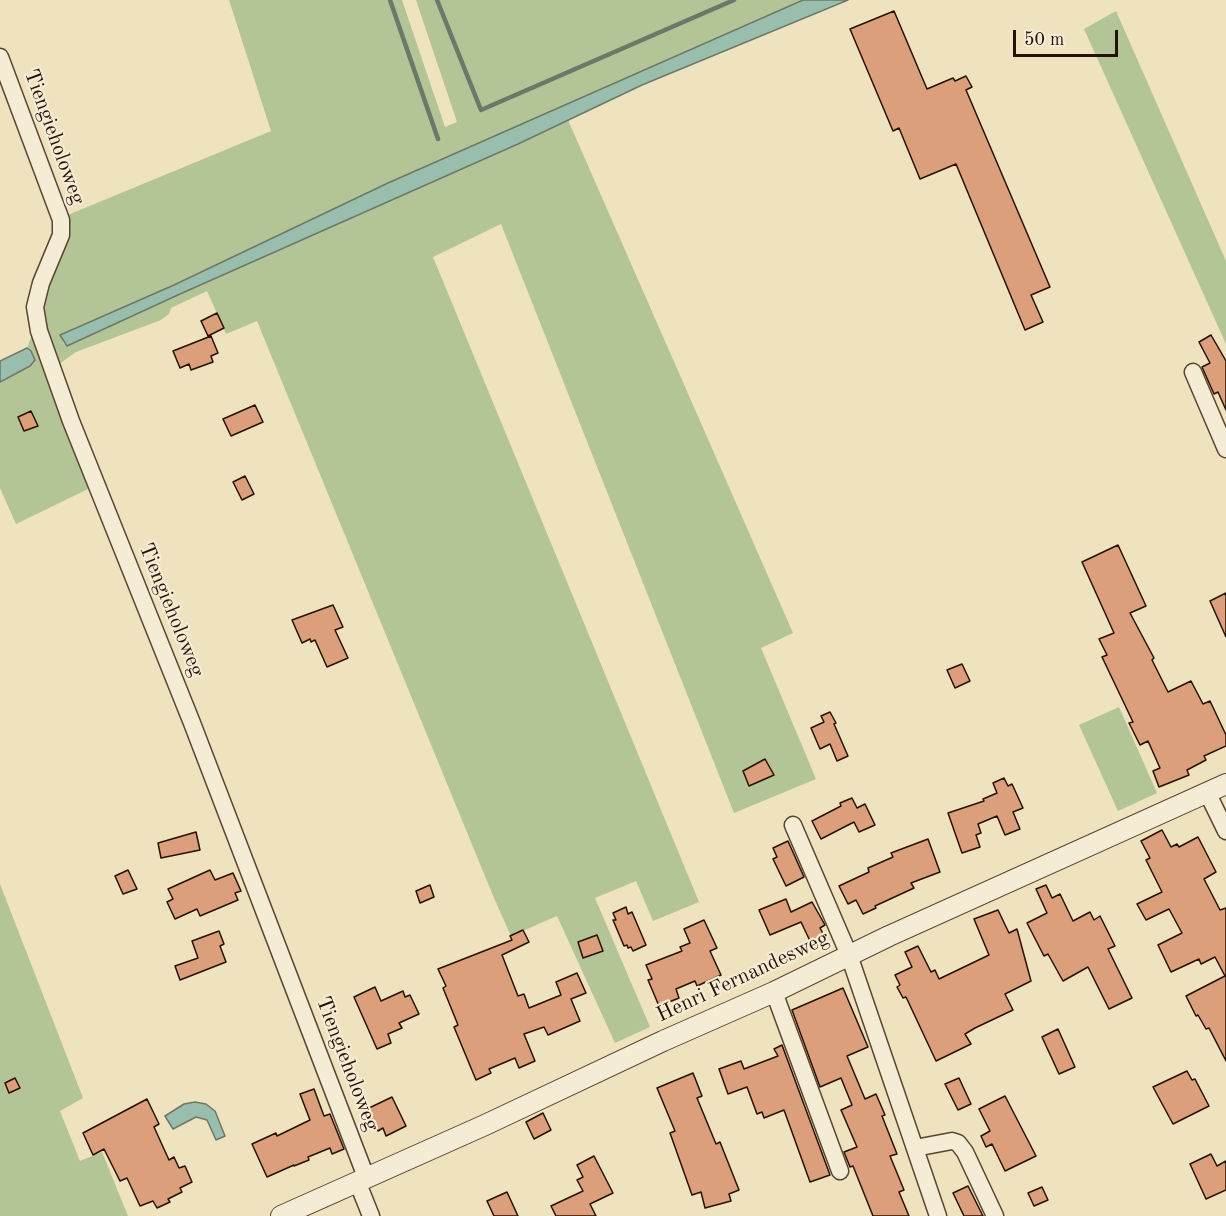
<!DOCTYPE html>
<html>
<head>
<meta charset="utf-8">
<style>
  body { margin:0 }
  #map { position:relative; width:1226px; height:1216px; overflow:hidden; background:#efe2bf; font-family:"Old Standard TT",serif }
  canvas { display:block }
  .scale { position:absolute; left:1013px; top:30px; width:105px; height:27px; box-sizing:border-box; border:3px solid #271101; border-top:0; padding-left:8px; font-size:18px; line-height:21px; white-space:nowrap; color:#271101; -webkit-text-stroke:4px #f5ecd5; paint-order:stroke }
</style>
</head>
<body>
<div id="map">
<canvas width="1226" height="1216"></canvas>
<div class="scale">50 m</div>
</div>
<script>
const g = document.querySelector('canvas').getContext('2d');
g.lineJoin = 'round';
function paint(path, color) { g.fillStyle = color; g.fill(path, 'evenodd'); }
const poly = rows => new Path2D(rows.map(r => 'M' + r).join(''));
function trace(path, color, width, dash) { g.strokeStyle = color; g.lineWidth = width; g.lineCap = dash ? 'butt' : 'round'; g.setLineDash(dash || []); g.stroke(path); }
function label(font, color, halo, rows, align = 'center') {
  g.font = font + ' "Old Standard TT",serif'; g.lineWidth = 4.5; g.setLineDash([]); g.textBaseline = 'middle'; g.strokeStyle = halo; g.fillStyle = color; for (const [text, x, y, turn = 0] of rows) {
    g.save(); g.translate(x, y); g.rotate((+turn || 0) * Math.PI / 180); g.textAlign = isNaN(turn) ? turn : align; if (halo) g.strokeText(text, 0, 0); g.fillText(text, 0, 0); g.restore();
  }
}
paint(poly([
  [229,0,402,0,445,127,457,122,416,0,803,0,388,183,174,285,74,328,63,343,67,346,180,294,568,120,793,633,761,648,816,779,734,813,501,224,433,257,699,902,653,921,636,881,595,898,650,1027,615,1043,557,916,511,936,494,898,257,321,226,334,207,291,171,308,169,314,161,320,76,352,55,367,42,325,42,294,63,217,271,131],
  [1116,11,1226,261,1226,344,1084,29],
  [33,333,90,488,16,524,0,488,0,382,30,366,31,351,27,348],
  [1119,707,1157,793,1118,811,1079,725],
  [0,884,83,1098,60,1111,80,1161,102,1152,128,1216,0,1216]
]), '#b3c496');
const water = poly([
  [803,0,848,0,642,85,518,144,180,294,67,346,60,335,174,285,388,183,803,0],
  [27,348,31,351,35,360,30,366,0,382,0,361,27,348],
  [195,1102,206,1104,215,1111,225,1136,216,1140,207,1120,196,1117,173,1129,165,1116,184,1104,195,1102]
]);
paint(water, '#9abeae');
trace(water, '#6c7969', 1.5);
trace(poly([
  [390,0,438,139],
  [437,0,481,110,734,0]
]), '#6c7969', 4.5);
const building = poly([
  [894,11,927,89,953,78,955,81,966,76,972,87,966,90,1050,287,1031,295,1043,322,1025,330,956,164,920,179,899,128,893,131,850,29,894,11],
  [217,313,224,328,208,336,201,321,217,313],
  [1211,335,1226,361,1226,410,1218,392,1214,394,1202,367,1210,363,1199,342,1211,335],
  [211,336,218,353,211,356,213,362,191,370,189,364,180,368,173,351,211,336],
  [255,405,263,422,231,436,223,419,255,405],
  [31,411,38,426,24,431,18,417,31,411],
  [245,476,254,494,242,500,233,482,245,476],
  [1118,545,1146,606,1130,613,1154,658,1152,660,1168,692,1191,681,1203,704,1210,701,1226,735,1226,746,1204,756,1206,760,1187,770,1189,775,1159,787,1153,771,1160,768,1148,741,1140,745,1129,723,1133,722,1102,657,1107,655,1099,639,1114,633,1082,562,1118,545],
  [1226,593,1226,637,1210,601,1226,593],
  [333,605,343,627,335,630,348,658,327,667,315,640,311,642,310,639,302,643,292,620,333,605],
  [962,664,970,681,955,688,947,670,962,664],
  [830,712,836,723,834,724,848,756,837,761,830,744,820,749,811,728,824,722,821,716,830,712],
  [765,759,774,775,749,786,743,771,765,759],
  [1004,778,1008,786,1012,784,1023,808,1013,812,1020,829,1005,835,997,816,978,824,981,833,976,835,980,847,962,853,948,813,984,801,983,799,997,793,993,783,1004,778],
  [852,798,857,808,865,804,875,825,859,832,854,822,821,839,812,821,841,806,840,803,852,798],
  [1162,830,1171,847,1177,844,1179,847,1198,837,1216,872,1204,879,1220,910,1226,908,1226,1061,1209,1028,1206,1029,1198,1015,1196,1016,1186,996,1225,976,1215,957,1201,964,1199,959,1171,972,1158,945,1182,933,1169,909,1146,920,1137,904,1162,892,1146,860,1150,858,1141,841,1162,830],
  [196,832,200,850,161,858,158,843,196,832],
  [928,839,940,872,911,883,914,888,875,906,876,908,863,914,856,900,848,904,839,886,869,872,868,868,893,857,891,853,928,839],
  [788,841,804,877,786,886,773,859,777,857,773,848,788,841],
  [128,870,137,889,123,894,115,876,128,870],
  [210,870,215,880,233,873,241,891,235,893,238,900,200,916,197,909,175,919,167,902,173,899,168,889,210,870],
  [430,885,434,897,420,903,416,891,430,885],
  [1046,885,1052,898,1060,894,1073,921,1090,912,1094,920,1100,916,1115,946,1108,949,1132,998,1109,1009,1088,967,1063,981,1048,954,1044,956,1027,923,1047,913,1036,889,1046,885],
  [786,899,791,912,812,902,825,925,820,928,825,937,811,943,801,922,770,935,759,910,786,899],
  [626,907,628,914,632,912,646,945,633,951,631,947,628,948,627,945,624,946,613,920,616,920,613,913,626,907],
  [998,910,1009,933,1017,929,1031,981,1005,994,1013,1010,975,1028,965,1034,971,1044,936,1061,906,997,903,998,897,987,900,985,895,975,912,967,905,952,918,946,931,972,935,970,939,979,989,955,974,919,998,910],
  [704,920,717,948,710,951,721,975,697,986,695,981,676,989,679,998,659,1006,648,980,652,979,646,965,682,951,680,947,690,943,684,929,704,920],
  [523,930,529,942,502,955,518,996,524,994,529,1008,561,995,556,982,577,973,586,993,571,999,580,1021,548,1035,544,1027,524,1034,535,1061,519,1068,515,1058,489,1069,491,1073,476,1080,454,1027,458,1025,443,988,446,986,438,969,512,940,510,936,523,930],
  [219,931,224,944,220,946,226,962,180,980,175,966,198,958,192,941,219,931],
  [597,935,603,951,583,958,578,942,597,935],
  [375,987,381,1001,403,991,405,997,410,995,419,1014,399,1023,402,1028,388,1034,391,1043,377,1049,354,997,375,987],
  [843,988,868,1047,847,1056,865,1099,876,1094,885,1115,882,1116,897,1154,890,1156,904,1190,899,1192,909,1216,873,1216,853,1166,850,1167,844,1152,857,1147,841,1110,852,1105,841,1078,820,1087,792,1010,843,988],
  [1058,1029,1075,1067,1059,1074,1042,1037,1058,1029],
  [782,1045,830,1175,810,1182,784,1110,764,1118,762,1112,757,1114,747,1087,728,1094,719,1069,741,1061,744,1069,778,1056,774,1049,782,1045],
  [1187,1071,1192,1080,1195,1079,1209,1106,1173,1124,1153,1087,1187,1071],
  [693,1073,702,1096,697,1098,716,1144,720,1142,739,1190,729,1194,731,1201,705,1208,701,1192,692,1195,670,1133,675,1131,657,1088,693,1073],
  [15,1078,20,1088,9,1093,5,1083,15,1078],
  [959,1078,971,1104,958,1110,945,1084,959,1078],
  [314,1089,324,1116,330,1114,344,1149,332,1154,330,1148,308,1157,309,1160,294,1166,294,1165,267,1177,252,1144,276,1133,277,1136,310,1120,300,1094,314,1089],
  [1005,1096,1036,1156,1005,1171,992,1144,986,1147,981,1136,990,1131,979,1109,1005,1096],
  [392,1097,406,1126,386,1136,383,1128,378,1131,367,1109,392,1097],
  [147,1099,159,1124,154,1127,169,1160,174,1157,179,1168,185,1166,192,1182,180,1188,182,1192,168,1199,170,1202,157,1208,153,1201,140,1206,127,1178,120,1181,104,1149,93,1155,83,1133,147,1099],
  [543,1113,551,1130,534,1139,526,1122,543,1113],
  [1211,1154,1217,1166,1226,1161,1226,1190,1206,1199,1190,1164,1211,1154],
  [594,1156,613,1193,590,1204,596,1216,556,1216,551,1206,583,1191,577,1180,583,1177,577,1165,594,1156],
  [968,1186,983,1216,964,1216,953,1193,968,1186],
  [1042,1187,1048,1200,1034,1206,1028,1193,1042,1187],
  [507,1192,518,1216,494,1216,487,1201,507,1192]
]);
paint(building, '#db9f7b');
trace(building, '#271101', 1.5);
const minor = poly([
  [0,57,61,220,61,235,41,283,35,307,39,331,71,421,192,723,366,1177],
  [1193,372,1226,449],
  [1207,792,1226,831],
  [793,825,849,955,938,1216],
  [774,992,840,1171],
  [915,1148,952,1141,958,1143,965,1152,995,1216],
  [357,1181,371,1216]
]);
const tertiary = poly([
  [281,1216,485,1125,663,1041,774,992,889,936,1226,784]
]);
trace(minor, '#594530', 19);
trace(tertiary, '#594530', 22);
trace(minor, '#f5ecd5', 16);
trace(tertiary, '#f5ecd5', 20);
label('21px', '#271101', '#f5ecd5', [
  ["Tiengieholoweg",54,137,70],
  ["Tiengieholoweg",171,610,68],
  ["Henri Fernandesweg",743,977,-25],
  ["Tiengieholoweg",347,1064,69]
]);
</script>
</body>
</html>
